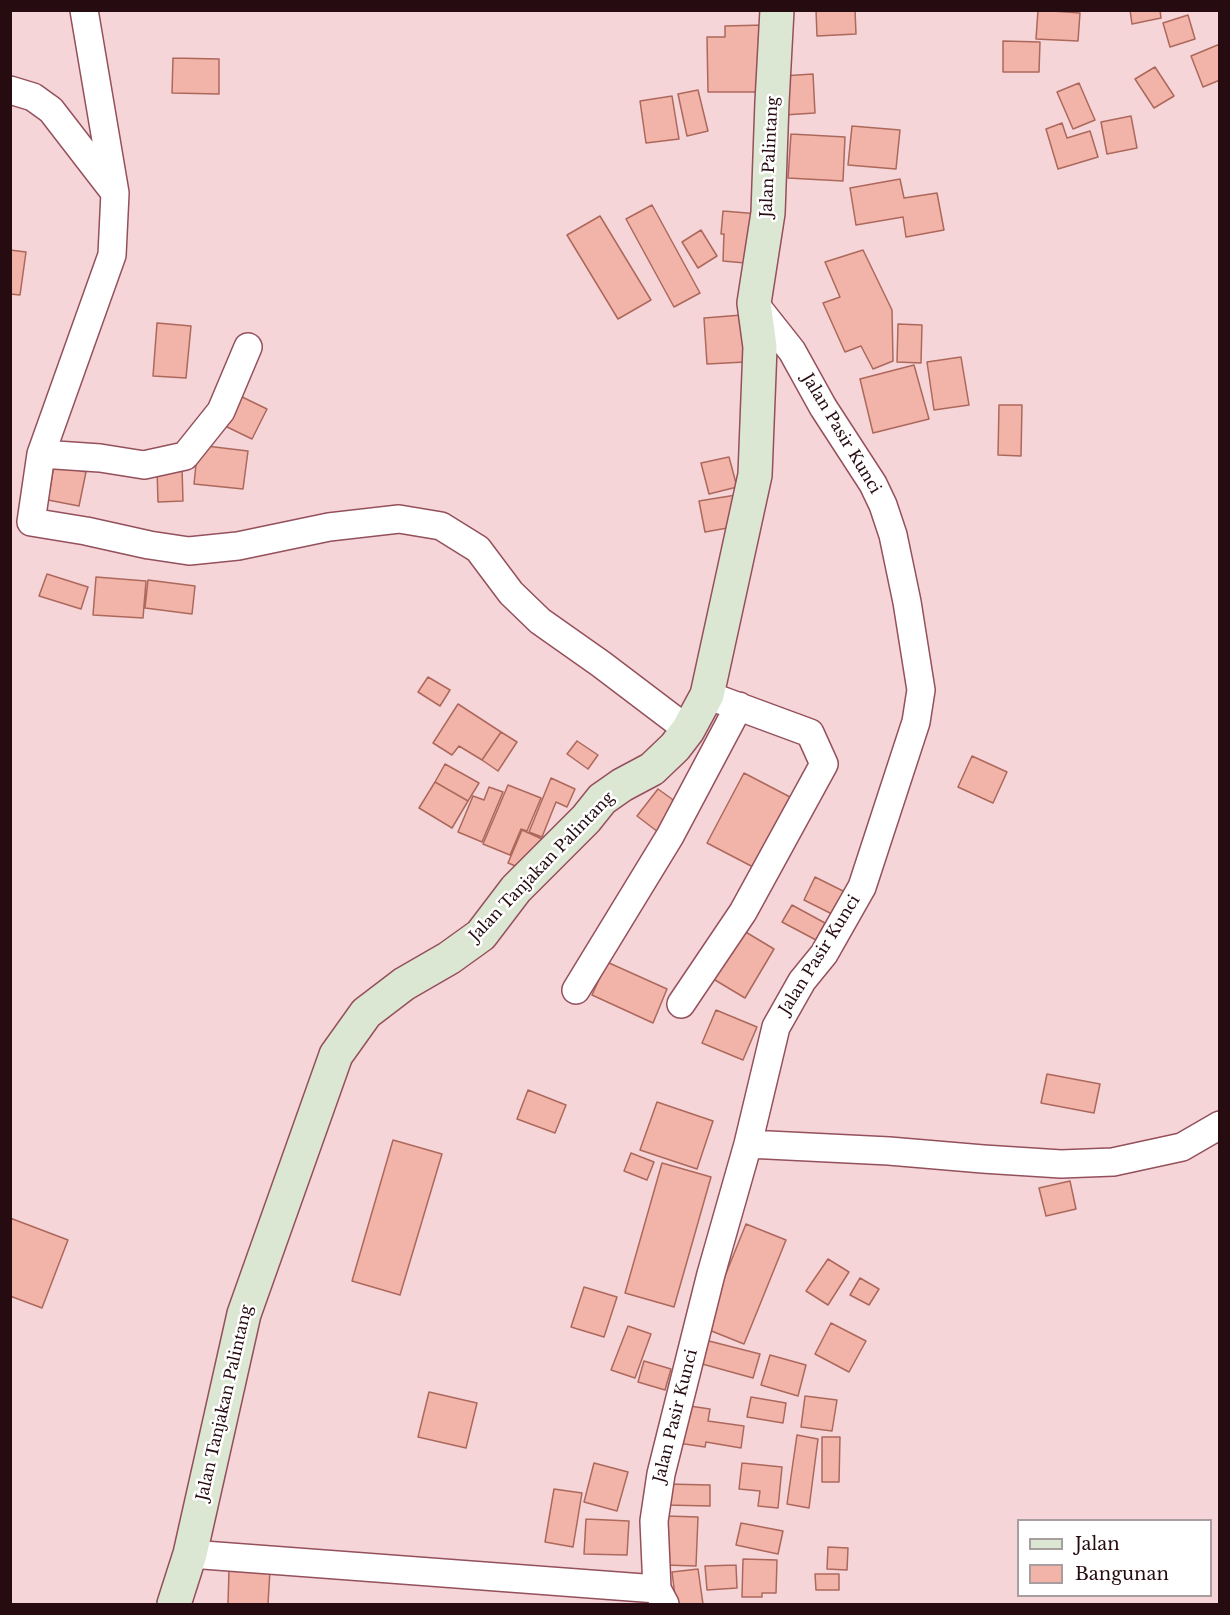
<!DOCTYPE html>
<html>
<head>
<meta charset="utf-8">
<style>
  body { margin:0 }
  #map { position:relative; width:1230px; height:1615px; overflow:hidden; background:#f5d5d8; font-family:"Libre Baskerville",serif }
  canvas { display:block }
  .frame { position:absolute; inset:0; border:12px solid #260b10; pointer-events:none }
  .legend { position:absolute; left:1017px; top:1519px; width:195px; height:78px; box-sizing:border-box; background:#fff; border:2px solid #a89d9f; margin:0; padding:8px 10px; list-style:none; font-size:18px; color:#260b10 }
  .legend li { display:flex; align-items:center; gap:12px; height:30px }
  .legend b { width:30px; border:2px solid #a89d9f }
</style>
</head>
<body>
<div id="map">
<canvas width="1230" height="1615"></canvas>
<div class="frame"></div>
<ul class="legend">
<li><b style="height:8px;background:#dce7d3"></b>Jalan</li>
<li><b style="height:16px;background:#f2b4a9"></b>Bangunan</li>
</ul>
</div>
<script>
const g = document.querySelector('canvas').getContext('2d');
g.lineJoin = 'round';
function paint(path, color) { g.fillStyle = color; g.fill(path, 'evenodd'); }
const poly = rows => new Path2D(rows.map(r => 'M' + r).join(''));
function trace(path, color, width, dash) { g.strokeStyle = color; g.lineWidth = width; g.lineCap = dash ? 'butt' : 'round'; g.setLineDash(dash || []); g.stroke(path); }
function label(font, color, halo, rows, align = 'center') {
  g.font = font + ' "Libre Baskerville",serif'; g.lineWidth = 5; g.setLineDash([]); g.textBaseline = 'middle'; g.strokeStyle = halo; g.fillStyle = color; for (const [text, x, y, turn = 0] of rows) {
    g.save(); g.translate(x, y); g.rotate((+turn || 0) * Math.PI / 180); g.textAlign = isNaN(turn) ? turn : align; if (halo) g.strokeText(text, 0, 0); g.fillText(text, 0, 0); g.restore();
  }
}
const building = poly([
  [816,10,855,10,856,34,817,36,816,10],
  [1038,10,1080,13,1078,41,1036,39,1038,10],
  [1130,10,1160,10,1161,18,1132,24,1130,10],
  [1188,15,1195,39,1170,47,1163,23,1188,15],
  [764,25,765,92,708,92,707,37,725,37,725,26,764,25],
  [1003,41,1040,42,1039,72,1003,72,1003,41],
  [1220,44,1220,80,1203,87,1191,56,1220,44],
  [173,58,219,59,219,94,172,93,173,58],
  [1155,67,1174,96,1154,108,1135,79,1155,67],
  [813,74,815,113,784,115,782,76,813,74],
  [1079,83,1095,120,1073,129,1057,92,1079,83],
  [698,90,708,131,687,136,678,94,698,90],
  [672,96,679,139,646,143,640,101,672,96],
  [1131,116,1137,148,1107,154,1101,122,1131,116],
  [1062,123,1067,138,1090,131,1098,157,1058,169,1046,129,1062,123],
  [852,126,900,130,896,169,848,165,852,126],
  [791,134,845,137,843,181,788,178,791,134],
  [900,179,904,198,937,193,944,230,906,237,903,217,856,225,850,188,900,179],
  [652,205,700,293,674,307,626,219,652,205],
  [723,211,759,214,756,264,723,261,724,234,721,234,723,211],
  [600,216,651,300,618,319,567,235,600,216],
  [701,230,717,256,698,268,682,242,701,230],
  [10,250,26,252,20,295,10,294,10,250],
  [863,250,892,310,893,361,873,369,861,346,845,352,823,303,840,297,825,262,863,250],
  [742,315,745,362,707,364,704,318,742,315],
  [157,323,191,326,186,378,153,376,157,323],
  [898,324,922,325,921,363,897,362,898,324],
  [961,357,969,405,934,410,927,362,961,357],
  [914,365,929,419,873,433,860,379,914,365],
  [238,395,267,409,252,439,223,425,238,395],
  [999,405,1022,405,1021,456,998,455,999,405],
  [198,445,248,451,243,489,194,484,198,445],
  [729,457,737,487,709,494,701,463,729,457],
  [54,465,86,472,79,506,48,500,54,465],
  [182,468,183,501,158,502,157,469,182,468],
  [736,495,739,509,730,511,733,527,705,532,699,501,736,495],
  [47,574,88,587,81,609,39,596,47,574],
  [96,577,146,581,143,618,93,615,96,577],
  [148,580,195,586,192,614,145,608,148,580],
  [428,677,450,690,440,706,418,692,428,677],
  [458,704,501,732,482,760,459,746,452,755,433,743,458,704],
  [501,732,517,742,498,771,482,760,501,732],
  [577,741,598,755,588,769,567,754,577,741],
  [972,756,1007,772,993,803,958,787,972,756],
  [445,764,479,783,468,801,435,782,445,764],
  [744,773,792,798,755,868,707,843,744,773],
  [551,778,575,789,567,807,556,802,542,837,529,832,551,778],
  [435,782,468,801,452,828,419,808,435,782],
  [508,785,541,798,527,831,521,829,510,855,483,844,508,785],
  [489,787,503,792,482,842,458,832,473,796,484,800,489,787],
  [658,789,683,807,662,835,637,816,658,789],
  [522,830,542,839,528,871,508,863,522,830],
  [815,877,847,893,836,916,804,900,815,877],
  [792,905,825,923,816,940,782,922,792,905],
  [739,928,774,949,745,998,710,977,739,928],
  [607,962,667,989,653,1023,592,995,607,962],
  [716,1010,757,1027,743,1060,702,1043,716,1010],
  [1047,1074,1100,1084,1094,1113,1041,1103,1047,1074],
  [528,1090,566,1105,555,1133,517,1119,528,1090],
  [657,1102,713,1121,697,1169,640,1150,657,1102],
  [393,1140,442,1154,400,1295,352,1281,393,1140],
  [631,1153,654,1162,647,1180,624,1171,631,1153],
  [662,1163,711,1177,674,1307,625,1293,662,1163],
  [1070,1181,1076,1209,1046,1216,1039,1188,1070,1181],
  [10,1218,68,1240,42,1308,10,1296,10,1218],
  [746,1224,786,1240,744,1344,704,1328,746,1224],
  [828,1259,849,1272,828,1305,806,1291,828,1259],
  [860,1278,879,1289,869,1305,850,1295,860,1278],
  [584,1287,617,1297,604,1337,571,1327,584,1287],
  [831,1323,866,1341,849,1372,815,1354,831,1323],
  [628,1326,651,1334,635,1378,611,1370,628,1326],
  [701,1339,760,1354,753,1378,695,1362,701,1339],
  [770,1355,806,1365,798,1396,761,1385,770,1355],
  [644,1361,671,1369,665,1390,638,1382,644,1361],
  [429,1392,477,1403,466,1448,418,1437,429,1392],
  [805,1396,837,1400,832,1431,801,1427,805,1396],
  [751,1397,786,1403,783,1423,747,1417,751,1397],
  [683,1405,710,1409,708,1421,744,1426,741,1448,706,1442,705,1447,678,1443,683,1405],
  [797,1435,818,1439,809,1508,787,1504,797,1435],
  [822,1437,840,1437,839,1482,822,1482,822,1437],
  [594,1463,628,1472,617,1511,584,1502,594,1463],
  [742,1463,782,1467,778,1508,758,1506,760,1491,739,1489,742,1463],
  [666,1484,710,1485,710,1506,665,1505,666,1484],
  [554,1489,582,1493,573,1547,545,1542,554,1489],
  [666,1516,698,1517,696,1566,664,1565,666,1516],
  [586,1519,629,1521,627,1555,584,1554,586,1519],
  [741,1523,783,1531,778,1554,736,1545,741,1523],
  [828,1547,848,1548,847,1570,827,1569,828,1547],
  [743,1559,777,1560,776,1593,762,1593,762,1597,742,1597,743,1559],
  [736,1565,737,1588,707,1590,705,1566,736,1565],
  [229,1569,270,1570,268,1604,228,1604,229,1569],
  [698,1569,703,1604,676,1604,672,1572,698,1569],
  [815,1574,839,1574,839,1590,816,1590,815,1574]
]);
paint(building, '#f2b4a9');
trace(building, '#ad685c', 1.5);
const street = poly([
  [84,10,115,193,112,255,41,454,31,522,86,531,149,545,189,551,238,546,329,527,399,519,441,526,478,549,511,593,540,621,601,664,688,730],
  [10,90,33,97,51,110,112,189],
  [41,454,100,458,144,465,185,456,221,411,248,347],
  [576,990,670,836,739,706],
  [681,1004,743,912,824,764,810,733,707,695],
  [748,1144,889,1151,983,1159,1061,1164,1113,1162,1182,1147,1220,1125],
  [190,1554,657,1589],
  [665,1604,657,1589,654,1521,661,1474,711,1274,748,1144,776,1027,802,981,824,954,862,887,916,722,921,690,907,602,893,535,883,505,873,484,823,407,792,351,754,303]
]);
const secondary = poly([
  [174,1604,190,1554,244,1314,336,1055,366,1013,404,984,449,958,481,935,516,889,586,819,602,799,622,785,652,769,675,747,688,730,707,695,755,475,760,347,754,303,768,213,772,102,777,10]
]);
trace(street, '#94505b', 30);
trace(secondary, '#94505b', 36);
trace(street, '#fff', 27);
trace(secondary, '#dce7d3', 33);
label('16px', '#260b10', '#fff', [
  ["Jalan Palintang",770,157,-87],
  ["Jalan Pasir Kunci",841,434,59],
  ["Jalan Tanjakan Palintang",542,867,-46],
  ["Jalan Pasir Kunci",820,955,-58],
  ["Jalan Tanjakan Palintang",225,1403,-77],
  ["Jalan Pasir Kunci",676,1416,-76]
]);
</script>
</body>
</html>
